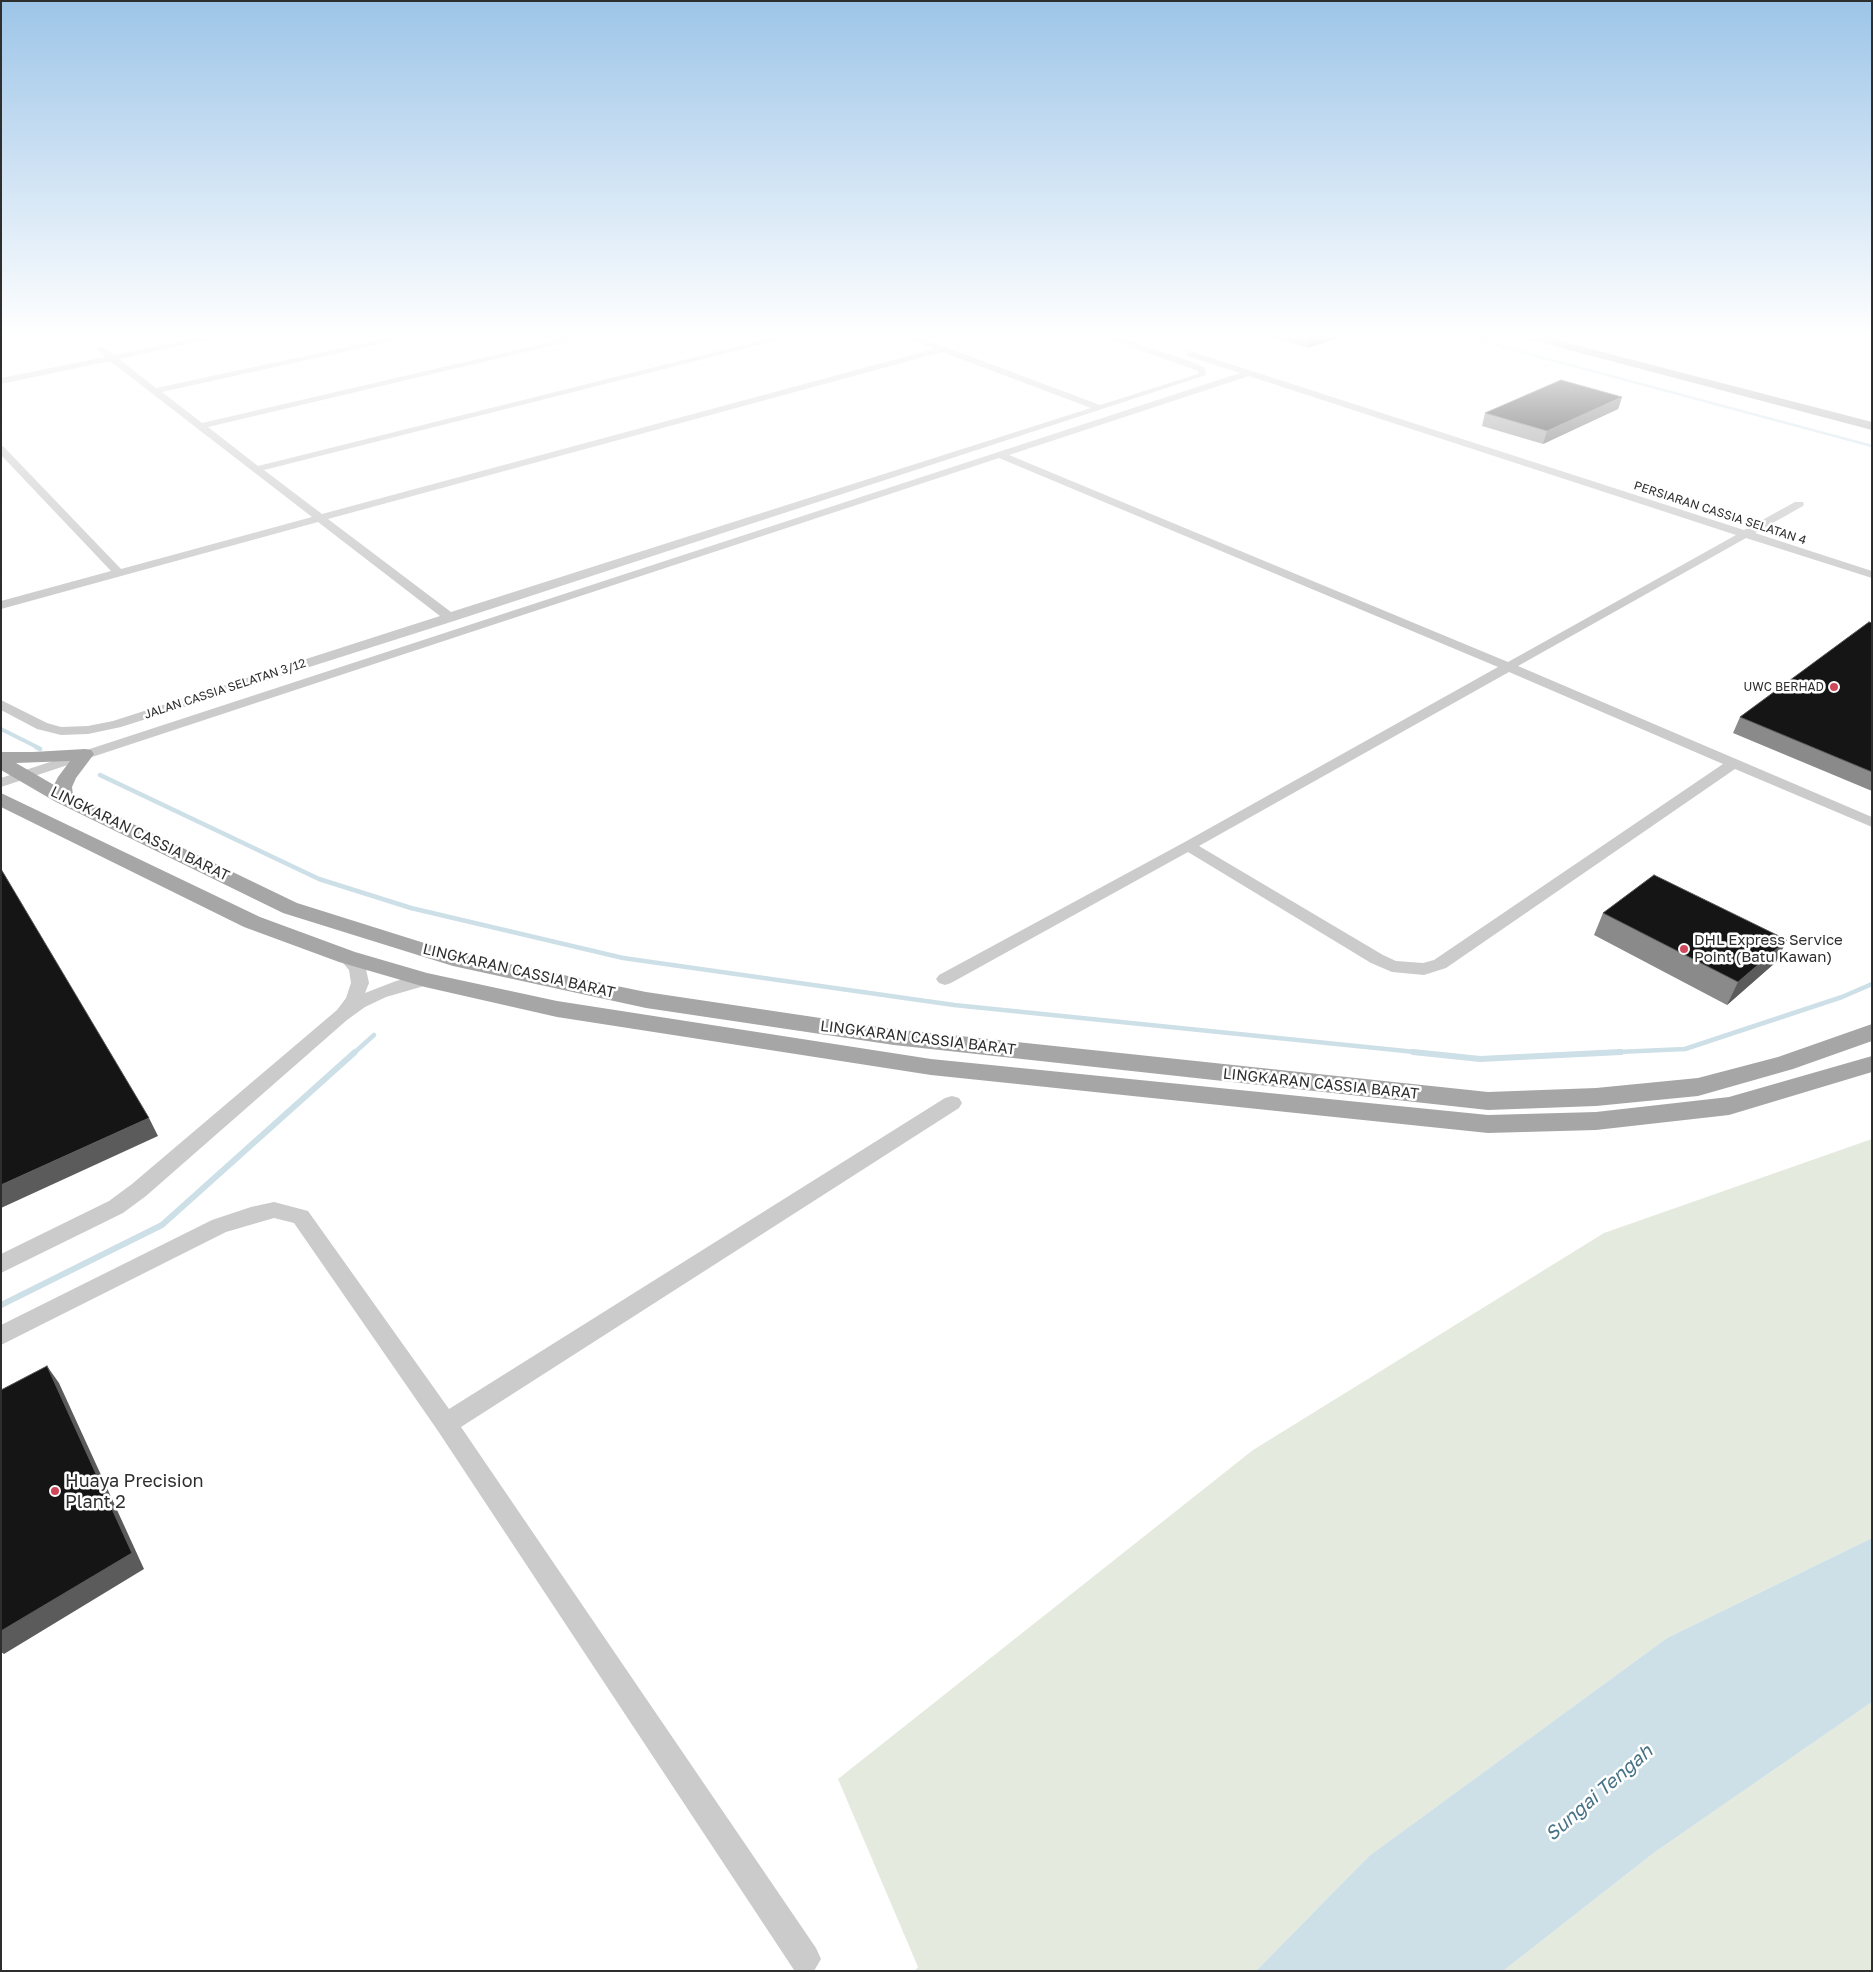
<!DOCTYPE html>
<html>
<head>
<meta charset="utf-8">
<style>
  body { margin:0 }
  #map { position:relative; width:1873px; height:1972px; overflow:hidden; background:#fff; font-family:"Golos Text",sans-serif }
  canvas { display:block }
  .frame { position:absolute; inset:0; border:2px solid #2e2e2e; pointer-events:none }
</style>
</head>
<body>
<div id="map">
<canvas width="1873" height="1972"></canvas>
<div class="frame"></div>
</div>
<script>
const g = document.querySelector('canvas').getContext('2d');
g.lineJoin = 'round';
function paint(path, color) { g.fillStyle = color; g.fill(path, 'evenodd'); }
const poly = rows => new Path2D(rows.map(r => 'M' + r).join(''));
function trace(path, color, width, dash) { g.strokeStyle = color; g.lineWidth = width; g.lineCap = dash ? 'butt' : 'round'; g.setLineDash(dash || []); g.stroke(path); }
function label(font, color, halo, rows, align = 'center') {
  g.font = font + ' "Golos Text",sans-serif'; g.lineWidth = 5; g.setLineDash([]); g.textBaseline = 'middle'; g.strokeStyle = halo; g.fillStyle = color; for (const [text, x, y, turn = 0] of rows) {
    g.save(); g.translate(x, y); g.rotate((+turn || 0) * Math.PI / 180); g.textAlign = isNaN(turn) ? turn : align; if (halo) g.strokeText(text, 0, 0); g.fillText(text, 0, 0); g.restore();
  }
}
paint(poly([
  [1872,1139,1872,1538,1667,1638,1369,1856,1256,1971,915,1971,918,1967,838,1779,1253,1450,1604,1233],
  [1872,1702,1872,1971,1503,1971,1655,1852]
]), '#e5eade');
paint(poly([
  [1872,1538,1872,1702,1655,1852,1503,1971,1256,1971,1369,1856,1667,1638]
]), '#cddfe7');
trace(poly([
  [1458,335,1872,446]
]), '#cddfe7', 2.5);
trace(poly([
  [1,729,39,748]
]), '#cddfe7', 4);
trace(poly([
  [36,747,40,749],
  [100,775,319,879,411,908,623,958,954,1005,1425,1053],
  [354,1053,374,1035],
  [1596,1053,1685,1049,1842,997,1872,984]
]), '#cddfe7', 4.5);
trace(poly([
  [1413,1052,1480,1059,1621,1052],
  [1,1305,162,1225,355,1052]
]), '#cddfe7', 6);
paint(poly([
  [213,335,230,335,119,359,156,388,403,335,420,335,162,392,202,423,581,335,597,335,208,427,258,466,784,335,799,335,264,470,322,514,934,349,901,335,913,335,1100,405,1198,374,1198,371,1098,335,1111,335,1193,362,1205,368,1206,375,454,621,121,727,88,734,61,735,37,729,1,710,1,700,47,723,61,727,88,726,113,721,440,616,318,522,1,609,1,601,111,571,1,455,1,446,4,447,121,569,312,517,110,361,1,384,1,378,105,357,96,349,100,346,114,355,213,335],
  [942,352,1091,408,451,612,328,519,942,352],
  [1190,351,1744,530,1795,502,1803,502,1804,504,1803,506,1755,533,1872,571,1872,578,1746,538,1518,666,1872,817,1872,827,1735,769,1446,968,1424,975,1392,972,1371,963,1188,852,951,983,945,985,939,983,936,979,939,975,1183,843,1498,667,999,458,1,787,1,778,1240,373,1187,356,1186,354,1190,351],
  [1249,376,1736,535,1508,662,1009,455,1249,376],
  [1509,672,1723,764,1434,960,1423,963,1396,961,1383,955,1199,846,1509,672],
  [347,952,353,953,366,969,369,983,365,993,396,981,425,974,431,976,434,980,431,984,386,997,365,1007,347,1020,146,1196,123,1213,1,1273,1,1254,109,1201,132,1184,337,1010,346,998,351,983,349,970,338,957,341,953,347,952],
  [952,1096,959,1098,962,1103,959,1108,461,1427,816,1948,821,1959,814,1971,794,1970,438,1431,294,1223,274,1218,226,1232,1,1345,1,1325,212,1220,251,1207,274,1202,308,1211,449,1409,945,1098,952,1096]
]), '#cbcbcb');
paint(poly([
  [1519,335,1537,335,1872,422,1872,430,1520,337,1519,335],
  [85,749,91,750,94,754,76,778,72,787,73,795,297,903,456,953,646,992,894,1029,1488,1092,1596,1088,1698,1078,1778,1057,1872,1024,1872,1041,1793,1069,1698,1096,1596,1106,1488,1110,894,1045,646,1008,453,966,283,913,56,802,1,770,1,752,33,752,85,749],
  [70,761,58,777,54,785,16,763,70,761],
  [1,793,260,917,355,952,427,973,557,1001,931,1059,1488,1115,1596,1112,1729,1097,1872,1056,1872,1072,1729,1115,1596,1130,1488,1133,931,1075,557,1017,425,987,339,962,244,927,1,807,1,793]
]), '#a6a6a6');
paint(poly([
  [1264,335,1347,335,1308,348],
  [1622,397,1618,409,1543,444,1482,426,1485,413],
  [1872,623,1872,791,1733,733,1740,717],
  [1603,913,1776,962,1727,1005,1594,935]
]), '#8a8a8a');
paint(poly([
  [1315,335,1347,335,1308,348,1310,337],
  [1622,397,1618,409,1543,444,1547,431],
  [1787,940,1776,962,1727,1005,1738,982],
  [149,1118,158,1136,1,1208,1,1185],
  [47,1366,59,1383,144,1569,4,1654,1,1652,1,1631]
]), '#5b5b5b');
const building = poly([
  [1561,380,1622,397,1547,431,1485,413,1561,380],
  [1869,622,1872,623,1872,772,1740,717,1869,622],
  [1,869,149,1118,1,1185,1,869],
  [1654,875,1787,940,1738,982,1603,913,1654,875],
  [47,1366,132,1553,1,1631,1,1390,47,1366]
]);
paint(building, '#151515');
trace(building, '#5b5b5b', 1);
const sky = g.createLinearGradient(0, 0, 0, 611);
sky.addColorStop(0, '#9dc5e8');
sky.addColorStop(0.55, '#fff');
sky.addColorStop(1, '#ffffff00');
g.fillStyle = sky;
g.fillRect(0, 0, 1873, 611);
for (const [x, y, r, color] of [
  [1834,687,5,"#cf475b"],
  [1684,949,5,"#cf475b"],
  [55,1491,5,"#cf475b"]
]) { const dot = new Path2D(); dot.arc(x, y, r, 0, 2 * Math.PI); g.fillStyle = color; g.fill(dot); trace(dot, '#fff', 2); }
label('12px', '#2e2e2e', '#fff', [
  ["PERSIARAN CASSIA SELATAN 4",1720,513,18],
  ["JALAN CASSIA SELATAN 3/12",225,689,-18]
]);
label('12px', '#2e2e2e', '#fff', [
  ["UWC BERHAD",1824,687]
], 'right');
label('15px', '#2e2e2e', '#fff', [
  ["LINGKARAN CASSIA BARAT",140,834,26],
  ["LINGKARAN CASSIA BARAT",519,971,13],
  ["LINGKARAN CASSIA BARAT",918,1038,7],
  ["LINGKARAN CASSIA BARAT",1321,1084,6]
]);
label('15px', '#2e2e2e', '#fff', [
  ["DHL Express Service",1694,940],
  ["Point (Batu Kawan)",1694,957]
], 'left');
label('18px', '#2e2e2e', '#fff', [
  ["Huaya Precision",65,1481],
  ["Plant 2",65,1502]
], 'left');
label('italic 19px', '#477286', '#fff', [
  ["Sungai Tengah",1599,1793,-41]
]);
</script>
</body>
</html>
